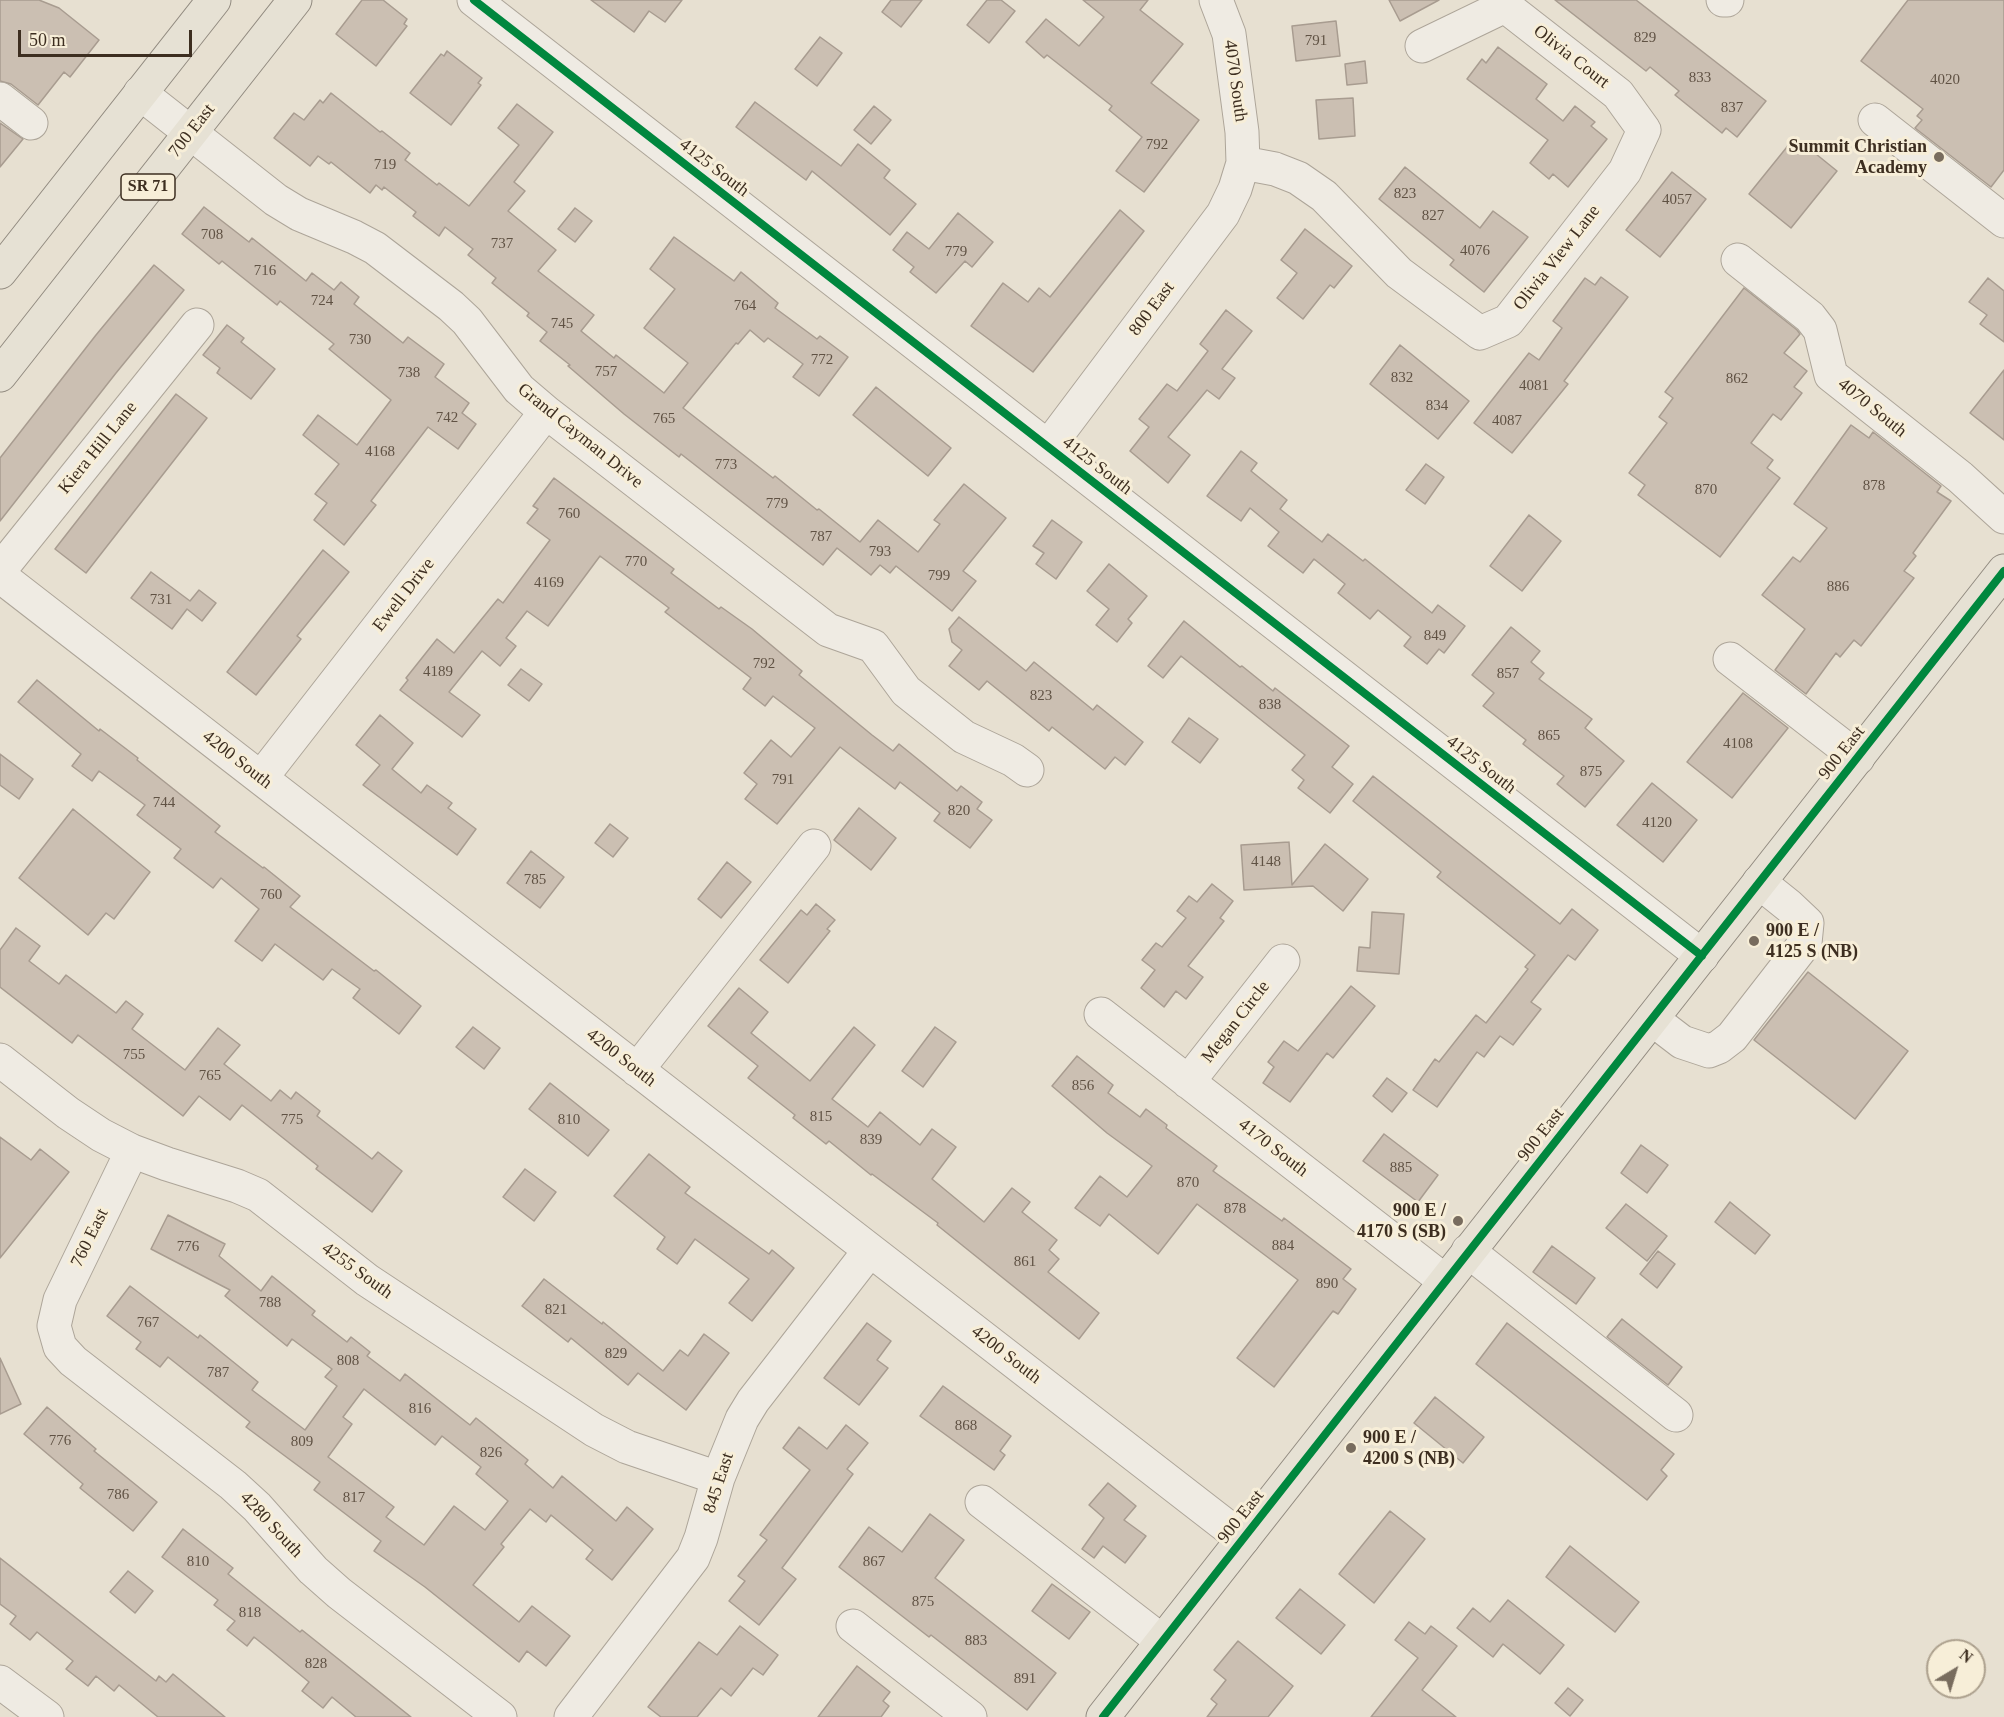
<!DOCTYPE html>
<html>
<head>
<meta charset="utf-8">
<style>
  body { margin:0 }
  #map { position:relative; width:2004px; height:1717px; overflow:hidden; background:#e7e0d1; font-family:Georgia,serif }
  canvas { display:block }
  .north { position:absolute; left:1926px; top:1639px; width:60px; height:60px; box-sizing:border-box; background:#f7eed8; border:2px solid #ada18e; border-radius:50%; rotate:38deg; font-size:16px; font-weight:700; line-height:24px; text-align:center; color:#3d2e20 }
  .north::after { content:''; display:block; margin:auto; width:21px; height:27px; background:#786c5e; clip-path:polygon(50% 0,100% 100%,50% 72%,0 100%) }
  .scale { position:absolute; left:18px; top:30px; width:174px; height:27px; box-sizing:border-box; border:3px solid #3d2e20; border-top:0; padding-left:8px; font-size:18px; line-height:21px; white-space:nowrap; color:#3d2e20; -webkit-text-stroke:4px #f7eed8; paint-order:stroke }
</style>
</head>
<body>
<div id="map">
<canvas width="2004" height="1717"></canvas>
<div class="north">N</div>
<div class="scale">50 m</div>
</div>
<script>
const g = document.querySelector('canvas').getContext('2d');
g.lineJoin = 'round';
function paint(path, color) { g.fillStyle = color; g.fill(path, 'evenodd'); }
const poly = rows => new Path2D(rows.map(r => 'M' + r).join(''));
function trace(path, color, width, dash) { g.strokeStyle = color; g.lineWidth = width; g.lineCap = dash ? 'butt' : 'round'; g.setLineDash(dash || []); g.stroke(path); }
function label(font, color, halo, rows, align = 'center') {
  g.font = font + ' Georgia,serif'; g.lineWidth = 6; g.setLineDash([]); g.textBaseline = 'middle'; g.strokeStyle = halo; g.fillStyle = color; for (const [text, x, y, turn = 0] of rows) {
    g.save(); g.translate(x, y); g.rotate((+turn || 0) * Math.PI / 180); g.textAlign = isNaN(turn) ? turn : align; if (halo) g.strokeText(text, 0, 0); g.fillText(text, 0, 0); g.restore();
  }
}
const building = poly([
  [0,0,39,0,59,8,99,40,70,77,64,72,38,105,11,84,0,81,0,0],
  [362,0,383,0,407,19,404,24,407,26,376,66,336,34,362,0],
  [591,0,682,0,665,22,649,11,634,32,591,0],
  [891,0,922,0,901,27,882,12,891,0],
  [987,0,1001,0,1015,11,989,43,967,25,987,0],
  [1083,0,1148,0,1140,10,1183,44,1151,83,1199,120,1144,192,1116,171,1142,137,1109,110,1112,106,1047,55,1044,58,1026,42,1046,19,1079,46,1104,17,1083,0],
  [1389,0,1439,0,1400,21,1389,0],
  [1555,0,1636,0,1766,101,1737,137,1726,128,1722,133,1675,95,1679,91,1650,67,1646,71,1555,0],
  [1908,0,2004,0,2004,170,1991,187,1915,128,1922,120,1917,116,1923,109,1861,61,1908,0],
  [1336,21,1340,56,1296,61,1292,26,1336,21],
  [820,37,842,53,817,86,795,69,820,37],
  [1498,47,1547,84,1536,99,1563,121,1575,106,1595,122,1591,126,1607,139,1568,187,1553,174,1549,179,1530,163,1548,140,1467,79,1482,59,1486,63,1498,47],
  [447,51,482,78,478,83,481,85,451,125,410,93,441,54,444,56,447,51],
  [1365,61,1367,83,1347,85,1345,64,1365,61],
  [331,93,380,132,382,131,410,153,405,160,437,185,439,183,469,206,519,145,498,128,517,104,553,132,514,182,525,191,508,211,556,250,538,271,594,315,581,331,614,358,616,355,664,393,688,363,644,328,675,289,650,269,674,237,734,281,741,272,778,303,775,308,817,339,820,336,848,357,819,396,793,377,803,364,768,338,764,342,750,330,738,344,736,343,683,408,773,478,775,476,817,510,819,509,860,542,878,520,918,552,940,524,934,520,964,484,1006,518,963,571,976,581,952,611,896,566,890,573,880,565,871,575,837,548,823,565,681,454,679,457,624,414,568,366,570,365,540,341,547,332,527,316,529,313,492,283,496,278,468,255,473,249,445,227,439,236,413,216,416,212,384,187,382,190,376,185,370,193,331,162,329,164,318,156,310,166,274,138,294,113,304,120,320,100,323,103,331,93],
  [1353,98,1355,136,1319,139,1316,100,1353,98],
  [755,102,841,166,858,144,890,170,884,178,916,204,890,235,812,171,806,180,736,127,755,102],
  [874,106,891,120,871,144,854,130,874,106],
  [0,123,23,139,0,167,0,123],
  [1795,137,1837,171,1791,228,1749,194,1795,137],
  [1405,167,1480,228,1493,211,1528,237,1484,292,1450,265,1454,260,1379,199,1405,167],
  [1672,172,1706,199,1660,257,1626,230,1672,172],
  [204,207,249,242,252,238,306,281,312,273,334,290,341,282,359,297,354,304,403,343,408,337,444,364,435,377,469,403,462,413,476,424,458,449,428,427,371,501,376,505,344,545,314,520,327,503,315,494,339,464,303,435,318,415,357,445,391,400,329,349,334,344,280,301,277,305,222,261,219,264,182,234,204,207],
  [575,208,592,221,575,242,558,229,575,208],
  [1120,210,1144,231,1033,372,971,326,1003,283,1028,302,1039,288,1050,297,1120,210],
  [958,213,993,242,972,267,965,261,936,293,910,272,914,267,893,250,907,232,929,249,958,213],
  [1305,229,1352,266,1334,288,1330,285,1303,319,1277,298,1297,273,1281,260,1305,229],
  [154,265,184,290,116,373,0,521,0,458,96,335,154,265],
  [1601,277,1628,297,1564,381,1568,384,1512,453,1474,423,1529,353,1539,360,1562,328,1553,321,1585,278,1595,285,1601,277],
  [1988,278,2004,291,2004,342,1980,324,1987,315,1969,302,1988,278],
  [1744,288,1797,330,1800,334,1784,353,1807,371,1794,387,1802,393,1781,420,1773,414,1751,443,1773,460,1767,468,1780,478,1720,557,1638,495,1645,485,1629,473,1667,423,1659,417,1673,398,1665,392,1744,288],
  [1226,310,1252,331,1222,369,1235,378,1219,399,1207,390,1168,437,1190,455,1168,483,1130,451,1149,427,1139,419,1167,384,1177,391,1208,351,1200,344,1226,310],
  [227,325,244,338,241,342,275,369,251,399,217,373,220,368,203,355,227,325],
  [1400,345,1469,401,1438,439,1370,384,1400,345],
  [2004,370,2004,440,1970,413,2004,370],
  [876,387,951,448,928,476,853,415,876,387],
  [176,394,207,418,86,573,55,549,176,394],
  [1851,425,1869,438,1873,432,1941,486,1937,492,1951,501,1913,553,1916,556,1904,571,1914,578,1861,646,1854,640,1840,657,1836,653,1806,694,1775,670,1805,629,1762,595,1793,557,1800,562,1827,528,1794,504,1851,425],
  [1241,451,1257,463,1251,471,1287,500,1280,509,1322,542,1328,534,1363,561,1365,559,1432,613,1438,605,1465,626,1444,653,1439,649,1427,664,1404,646,1411,637,1378,610,1370,619,1338,593,1345,584,1314,559,1303,573,1268,546,1279,532,1250,508,1241,521,1207,496,1241,451],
  [1426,464,1444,477,1425,504,1406,490,1426,464],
  [554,478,674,569,671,573,719,609,721,607,752,629,802,671,799,675,872,735,893,751,899,744,957,791,961,786,982,802,977,809,992,820,970,848,934,821,940,813,900,782,895,789,840,747,777,824,745,799,757,784,744,773,771,740,791,757,815,728,773,696,765,706,743,689,751,678,665,612,669,608,600,556,548,626,527,611,506,638,516,646,500,666,482,651,449,692,480,715,462,737,400,690,408,680,406,678,437,639,454,653,498,599,503,603,550,540,527,523,538,509,533,506,554,478],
  [1529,515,1561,541,1522,591,1490,566,1529,515],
  [1052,520,1082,542,1056,579,1036,564,1044,553,1033,546,1052,520],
  [323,550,349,572,297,636,301,639,256,695,227,672,323,550],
  [1109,564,1147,596,1128,619,1132,623,1117,642,1096,625,1109,609,1087,591,1109,564],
  [151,572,190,601,199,590,216,603,202,621,187,609,172,629,131,598,151,572],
  [959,617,1026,671,1034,662,1093,710,1097,705,1143,742,1125,765,1115,757,1105,769,1052,727,1049,731,987,681,979,690,949,666,962,650,952,642,949,629,959,617],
  [1184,621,1240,667,1242,666,1273,691,1275,688,1349,746,1332,767,1353,784,1330,813,1298,788,1304,780,1292,770,1305,755,1181,656,1163,678,1148,666,1184,621],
  [1511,627,1540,651,1531,662,1544,673,1539,679,1592,719,1585,728,1624,761,1585,807,1557,784,1564,776,1523,744,1526,740,1483,706,1494,693,1472,675,1511,627],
  [521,669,542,684,529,701,508,685,521,669],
  [37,680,99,731,100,729,138,758,137,760,220,826,215,832,263,868,264,867,300,896,290,907,374,971,376,970,421,1006,399,1034,353,998,360,989,332,969,323,980,275,944,262,961,235,941,259,909,221,878,213,888,174,858,181,849,137,815,145,805,99,771,92,781,72,766,81,754,18,702,37,680],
  [1743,693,1788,728,1732,798,1687,762,1743,693],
  [380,715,413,743,392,769,421,793,427,785,452,803,448,808,476,829,457,855,363,785,380,765,356,745,380,715],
  [1189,718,1218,739,1200,763,1172,742,1189,718],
  [0,754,33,779,19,799,0,785,0,754],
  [1373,776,1560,924,1572,909,1598,930,1575,960,1568,955,1531,1002,1541,1009,1513,1045,1500,1036,1484,1057,1477,1052,1437,1107,1413,1090,1435,1059,1439,1062,1476,1015,1486,1023,1528,969,1525,967,1535,955,1437,877,1441,872,1353,801,1373,776],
  [1652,783,1697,820,1663,862,1617,825,1652,783],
  [859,808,896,838,871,870,834,840,859,808],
  [73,809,150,872,114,919,106,913,88,935,19,878,73,809],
  [610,824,628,838,613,857,595,843,610,824],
  [1289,842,1292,885,1325,844,1368,879,1343,911,1313,886,1244,890,1241,845,1289,842],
  [531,851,564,877,540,908,507,883,531,851],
  [727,862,751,882,721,918,698,899,727,862],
  [1212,884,1233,901,1220,918,1224,921,1188,966,1203,977,1186,999,1176,991,1164,1007,1141,988,1155,970,1142,960,1156,943,1162,947,1186,918,1177,911,1189,896,1197,902,1212,884],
  [816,904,835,920,827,929,830,931,788,983,760,960,801,910,807,915,816,904],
  [1372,912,1404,914,1399,974,1357,971,1359,947,1370,948,1372,912],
  [16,928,40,946,29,961,59,984,66,975,116,1013,126,1001,143,1014,132,1029,185,1070,218,1028,240,1045,224,1064,247,1082,271,1101,280,1090,291,1099,296,1092,320,1111,317,1116,372,1159,378,1152,402,1171,372,1212,316,1169,318,1166,242,1105,230,1120,199,1096,183,1116,78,1035,72,1043,0,987,0,950,16,928],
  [1808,972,1908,1051,1855,1119,1754,1040,1808,972],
  [1351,986,1375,1006,1333,1058,1327,1053,1290,1102,1263,1083,1274,1067,1268,1062,1284,1041,1298,1051,1351,986],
  [739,988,768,1012,751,1033,810,1081,854,1027,875,1045,832,1099,868,1127,880,1112,920,1145,932,1129,956,1147,932,1179,984,1222,1012,1188,1030,1202,1022,1212,1057,1240,1049,1250,1059,1259,1048,1272,1099,1313,1079,1339,937,1225,938,1223,872,1174,871,1175,829,1141,826,1144,793,1118,795,1115,748,1078,758,1066,708,1026,739,988],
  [473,1027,500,1048,484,1069,456,1047,473,1027],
  [935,1027,956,1042,923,1087,902,1071,935,1027],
  [1077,1056,1113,1085,1108,1093,1140,1117,1146,1109,1167,1125,1166,1128,1217,1166,1213,1171,1282,1221,1284,1218,1351,1269,1343,1279,1356,1289,1338,1314,1333,1311,1274,1387,1237,1358,1298,1280,1197,1204,1158,1254,1109,1214,1100,1226,1075,1208,1100,1176,1127,1197,1152,1166,1107,1133,1052,1086,1077,1056],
  [1387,1078,1407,1093,1392,1112,1373,1096,1387,1078],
  [550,1083,609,1130,588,1156,529,1109,550,1083],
  [1384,1134,1438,1175,1418,1202,1363,1161,1384,1134],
  [0,1137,31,1160,40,1149,69,1172,0,1258,0,1137],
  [1641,1145,1668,1165,1647,1193,1621,1173,1641,1145],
  [649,1154,690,1187,685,1193,769,1254,772,1250,794,1268,752,1321,729,1303,749,1279,695,1239,677,1264,657,1249,665,1237,614,1196,649,1154],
  [525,1169,556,1192,534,1221,503,1197,525,1169],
  [1730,1202,1770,1235,1755,1254,1715,1222,1730,1202],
  [1626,1204,1667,1236,1647,1261,1606,1228,1626,1204],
  [168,1215,225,1244,219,1256,261,1291,272,1276,315,1311,312,1315,347,1342,351,1337,370,1352,367,1356,400,1381,405,1374,470,1425,476,1418,528,1460,525,1464,553,1488,562,1476,616,1521,627,1507,653,1529,612,1580,586,1559,593,1550,551,1515,546,1522,530,1509,501,1544,504,1547,473,1585,519,1622,532,1606,570,1636,546,1666,527,1651,519,1662,425,1587,374,1551,381,1541,314,1490,320,1482,246,1427,250,1422,168,1357,160,1367,136,1349,141,1342,107,1316,130,1286,198,1338,200,1335,258,1382,252,1390,305,1430,337,1386,325,1377,332,1369,292,1339,287,1346,225,1296,230,1290,151,1249,168,1215],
  [364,1389,435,1445,442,1436,481,1467,476,1474,508,1501,485,1530,454,1506,424,1545,386,1517,394,1507,328,1457,352,1424,343,1417,364,1389],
  [1552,1246,1595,1278,1576,1304,1533,1272,1552,1246],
  [1658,1251,1675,1264,1657,1288,1640,1274,1658,1251],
  [544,1279,602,1324,603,1322,663,1371,680,1350,688,1356,704,1334,729,1353,686,1410,638,1373,628,1385,571,1338,568,1342,522,1306,544,1279],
  [1622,1319,1682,1367,1668,1385,1607,1337,1622,1319],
  [867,1323,891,1341,877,1360,888,1368,859,1405,824,1378,867,1323],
  [1507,1323,1674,1454,1661,1470,1667,1476,1647,1500,1476,1364,1507,1323],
  [0,1358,21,1404,0,1414,0,1358],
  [943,1386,1011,1436,1000,1451,1005,1455,994,1470,920,1416,943,1386],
  [1435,1397,1484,1437,1463,1463,1414,1423,1435,1397],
  [47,1407,96,1449,94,1451,157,1502,133,1531,80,1488,83,1484,24,1434,47,1407],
  [846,1425,868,1443,847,1469,853,1474,782,1568,796,1579,759,1625,729,1601,745,1581,738,1576,767,1540,760,1535,810,1470,783,1448,799,1427,827,1449,846,1425],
  [1108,1483,1136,1506,1124,1520,1146,1536,1125,1563,1103,1546,1094,1558,1082,1549,1104,1518,1089,1505,1108,1483],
  [1390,1511,1425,1539,1374,1603,1339,1574,1390,1511],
  [930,1514,964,1540,935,1578,1056,1673,1027,1710,931,1635,929,1637,839,1567,869,1527,902,1552,930,1514],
  [183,1529,233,1568,228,1574,300,1632,302,1630,411,1717,356,1717,332,1697,323,1708,302,1691,309,1682,269,1649,254,1637,247,1646,227,1630,235,1621,214,1605,218,1600,162,1557,183,1529],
  [1570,1546,1639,1602,1615,1632,1546,1577,1570,1546],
  [0,1558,156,1681,159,1676,166,1682,173,1674,225,1717,158,1717,119,1685,114,1691,96,1676,88,1686,66,1669,73,1661,37,1632,30,1640,10,1624,16,1616,0,1604,0,1558],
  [128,1571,153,1591,135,1613,110,1592,128,1571],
  [1052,1584,1090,1612,1069,1639,1032,1611,1052,1584],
  [1300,1589,1345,1625,1321,1654,1276,1618,1300,1589],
  [1508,1600,1564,1645,1540,1674,1503,1644,1493,1657,1457,1628,1473,1608,1490,1622,1508,1600],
  [1409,1622,1425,1634,1431,1626,1457,1646,1422,1690,1456,1717,1371,1717,1418,1658,1395,1640,1409,1622],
  [740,1626,778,1655,763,1675,753,1668,731,1696,721,1688,697,1717,661,1717,648,1707,699,1642,717,1655,740,1626],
  [1238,1641,1293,1686,1268,1717,1207,1717,1217,1704,1211,1699,1226,1680,1214,1670,1238,1641],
  [857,1666,890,1692,883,1701,889,1706,881,1717,818,1717,857,1666],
  [1568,1688,1583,1700,1570,1716,1555,1703,1568,1688]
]);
paint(building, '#cbbfb2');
trace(building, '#a89c90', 1.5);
const minor = poly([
  [474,0,1702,956],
  [1723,0,1727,0],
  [140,93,276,200,299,214,354,237,375,248,451,306,467,321,519,389,546,412,828,630,873,646,906,691,964,737,1013,760,1027,770],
  [0,99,31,123],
  [1875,120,2004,221],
  [1243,163,1275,169,1298,178,1324,196,1399,273,1480,333,1508,321,1625,171,1644,130,1618,94,1505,6,1422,46],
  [1738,260,1810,317,1820,330,1831,375,1960,477,2004,517],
  [1048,447,1223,214,1235,189,1243,163,1242,132,1229,34,1216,0],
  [0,570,197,325],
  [0,576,1243,1539],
  [1730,659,1858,758],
  [261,778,546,412],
  [1101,1014,1445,1281],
  [1652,1019,1682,1042,1709,1051,1719,1047,1732,1037,1805,943,1807,923,1789,906,1759,882],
  [0,1060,68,1113,101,1135,132,1151,167,1164,237,1186,258,1195,367,1280,594,1430,627,1447,718,1478],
  [637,1070,814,846],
  [1188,1082,1283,961],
  [132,1151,60,1300,54,1326,60,1347,73,1361,233,1485,257,1507,313,1570,339,1593,500,1717],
  [1468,1251,1676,1415],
  [982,1502,1162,1641],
  [853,1626,970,1717],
  [0,1682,47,1717],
  [571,1717,693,1558,701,1538,718,1478,742,1419,753,1401,870,1250]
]);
const major = poly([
  [0,272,214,0],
  [0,375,295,0],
  [1103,1717,2004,571]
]);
trace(minor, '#ada599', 35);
trace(major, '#928b80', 35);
trace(minor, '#efebe3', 33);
trace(major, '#e6e1d4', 33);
trace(poly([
  [474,0,1702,956],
  [1103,1717,2004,571]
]), '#00873e', 8);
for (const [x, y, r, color] of [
  [1939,157,6,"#786c5e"],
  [1754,941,6,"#786c5e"],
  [1458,1221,6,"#786c5e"],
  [1351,1448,6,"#786c5e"]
]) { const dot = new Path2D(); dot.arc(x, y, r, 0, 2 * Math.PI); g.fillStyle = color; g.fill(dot); trace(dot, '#f7eed8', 2); }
label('15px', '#605244', null, [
  ["829",1645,38],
  ["791",1316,41],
  ["833",1700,78],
  ["4020",1945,80],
  ["837",1732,108],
  ["792",1157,145],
  ["719",385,165],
  ["823",1405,194],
  ["4057",1677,200],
  ["827",1433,216],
  ["708",212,235],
  ["737",502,244],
  ["4076",1475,251],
  ["779",956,252],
  ["716",265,271],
  ["724",322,301],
  ["764",745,306],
  ["745",562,324],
  ["730",360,340],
  ["772",822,360],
  ["757",606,372],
  ["738",409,373],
  ["832",1402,378],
  ["862",1737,379],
  ["4081",1534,386],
  ["834",1437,406],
  ["742",447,418],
  ["765",664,419],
  ["4087",1507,421],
  ["4168",380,452],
  ["773",726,465],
  ["878",1874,486],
  ["870",1706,490],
  ["779",777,504],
  ["760",569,514],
  ["787",821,537],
  ["793",880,552],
  ["770",636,562],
  ["799",939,576],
  ["4169",549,583],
  ["886",1838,587],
  ["731",161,600],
  ["849",1435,636],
  ["792",764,664],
  ["4189",438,672],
  ["857",1508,674],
  ["823",1041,696],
  ["838",1270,705],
  ["865",1549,736],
  ["4108",1738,744],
  ["875",1591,772],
  ["791",783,780],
  ["744",164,803],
  ["820",959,811],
  ["4120",1657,823],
  ["4148",1266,862],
  ["785",535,880],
  ["760",271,895],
  ["755",134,1055],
  ["765",210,1076],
  ["856",1083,1086],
  ["815",821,1117],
  ["775",292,1120],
  ["810",569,1120],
  ["839",871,1140],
  ["885",1401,1168],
  ["870",1188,1183],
  ["878",1235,1209],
  ["884",1283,1246],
  ["776",188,1247],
  ["861",1025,1262],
  ["890",1327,1284],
  ["788",270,1303],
  ["821",556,1310],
  ["767",148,1323],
  ["829",616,1354],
  ["808",348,1361],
  ["787",218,1373],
  ["816",420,1409],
  ["868",966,1426],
  ["776",60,1441],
  ["809",302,1442],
  ["826",491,1453],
  ["786",118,1495],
  ["817",354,1498],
  ["810",198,1562],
  ["867",874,1562],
  ["875",923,1602],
  ["818",250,1613],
  ["883",976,1641],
  ["828",316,1664],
  ["891",1025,1679]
]);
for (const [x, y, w] of [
  [148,187,54]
]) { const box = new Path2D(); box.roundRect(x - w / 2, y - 13, w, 26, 4.5); g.fillStyle = '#f7eed8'; g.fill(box); trace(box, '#3d2e20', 1.5); }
label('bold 16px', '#3d2e20', null, [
  ["SR 71",148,187]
]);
label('18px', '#3d2e20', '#f7eed8', [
  ["Olivia Court",1571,57,38],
  ["4070 South",1235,81,82],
  ["700 East",192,131,-52],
  ["4125 South",714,168,38],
  ["Olivia View Lane",1557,258,-52],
  ["800 East",1152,309,-53],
  ["4070 South",1872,408,39],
  ["Grand Cayman Drive",580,436,39],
  ["Kiera Hill Lane",98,448,-51],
  ["4125 South",1097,466,38],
  ["Ewell Drive",404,595,-52],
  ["900 East",1842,753,-52],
  ["4200 South",237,760,38],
  ["4125 South",1481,765,38],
  ["Megan Circle",1236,1022,-52],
  ["4200 South",621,1058,38],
  ["900 East",1541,1135,-52],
  ["4170 South",1273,1148,38],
  ["760 East",90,1238,-64],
  ["4255 South",357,1271,36],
  ["4200 South",1006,1355,38],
  ["845 East",719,1483,-72],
  ["900 East",1241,1517,-52],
  ["4280 South",271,1525,47]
]);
label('bold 18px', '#3d2e20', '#f7eed8', [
  ["Summit Christian",1927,147],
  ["Academy",1927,168],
  ["900 E /",1766,931,"left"],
  ["4125 S (NB)",1766,952,"left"],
  ["900 E /",1446,1211],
  ["4170 S (SB)",1446,1232],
  ["900 E /",1363,1438,"left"],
  ["4200 S (NB)",1363,1459,"left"]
], 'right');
</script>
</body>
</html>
